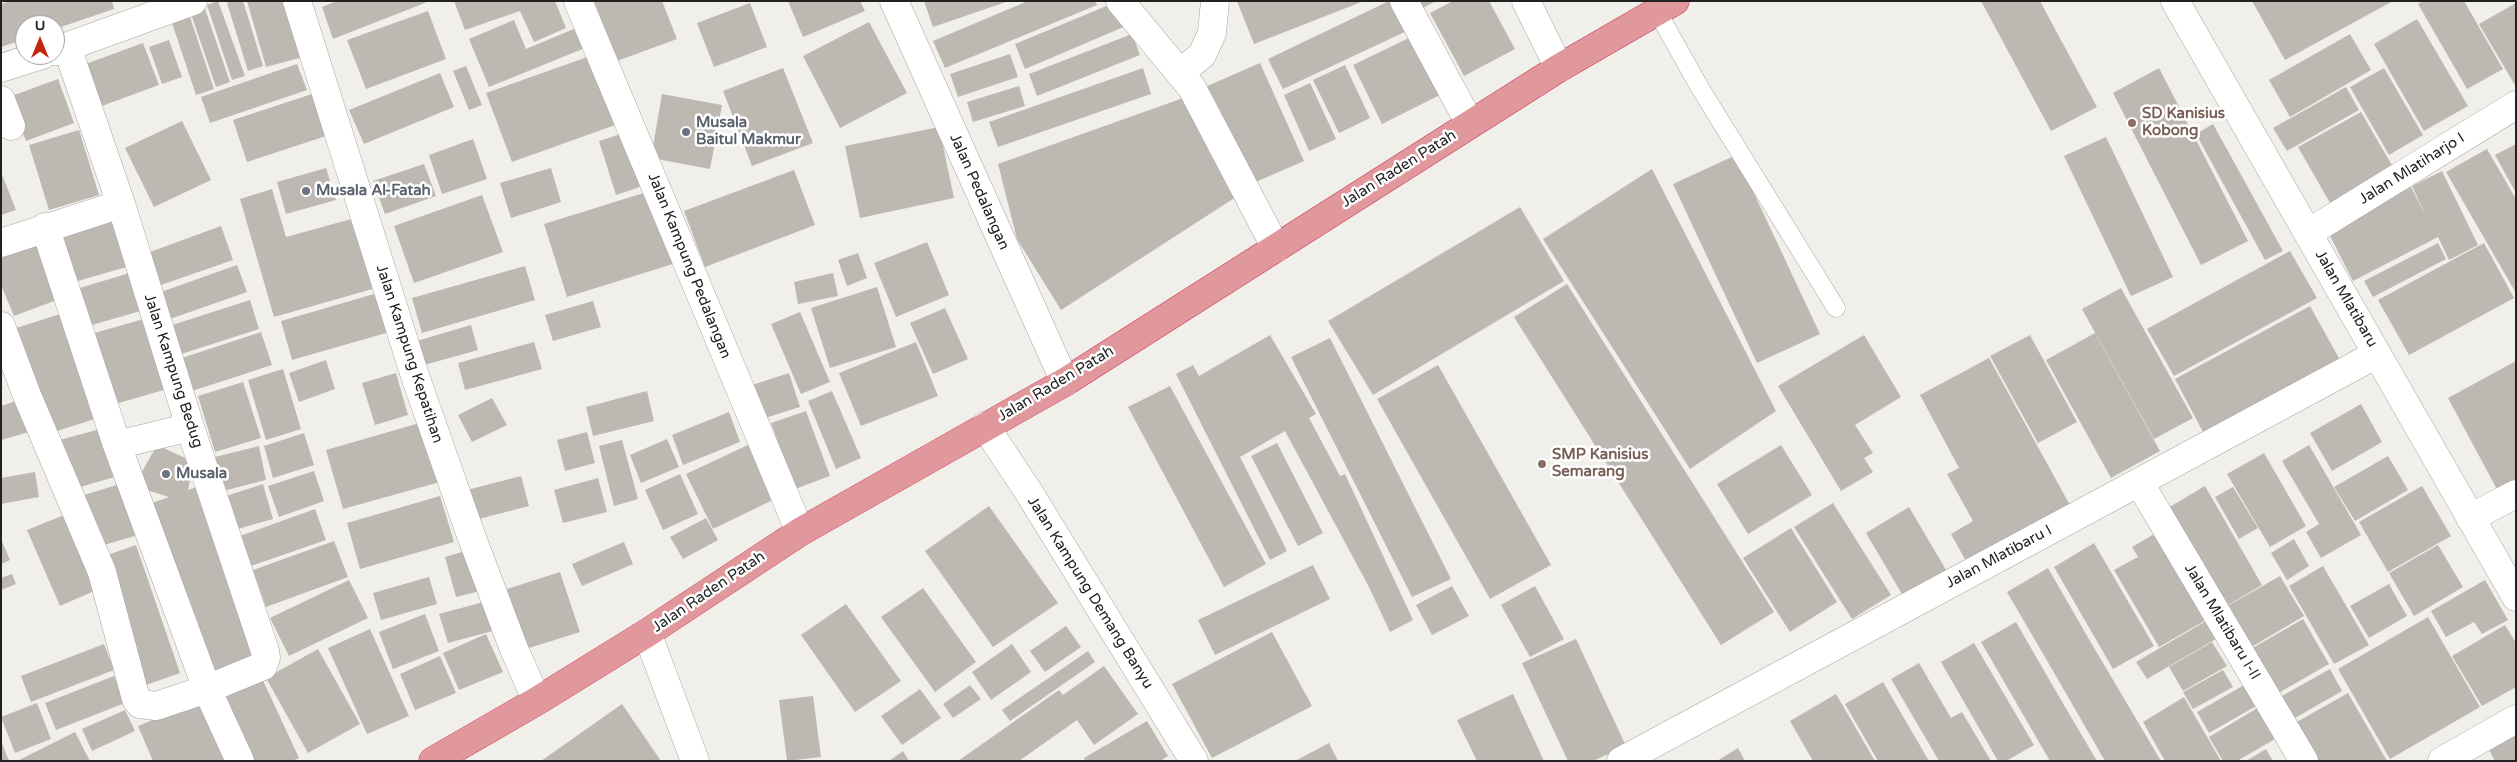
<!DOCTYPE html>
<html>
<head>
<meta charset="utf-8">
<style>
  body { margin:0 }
  #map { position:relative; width:2517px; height:762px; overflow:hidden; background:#f1efe9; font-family:"Varela Round",sans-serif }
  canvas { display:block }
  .frame { position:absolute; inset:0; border:2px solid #212121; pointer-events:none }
  .north { position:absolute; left:15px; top:15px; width:50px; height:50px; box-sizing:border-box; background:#fff; border:1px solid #a6a6a6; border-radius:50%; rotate:0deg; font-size:14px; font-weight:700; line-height:20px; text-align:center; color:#212121 }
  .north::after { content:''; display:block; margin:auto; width:18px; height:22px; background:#c22611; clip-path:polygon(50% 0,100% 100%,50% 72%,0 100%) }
</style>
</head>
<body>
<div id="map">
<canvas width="2517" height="762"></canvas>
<div class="frame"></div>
<div class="north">U</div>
</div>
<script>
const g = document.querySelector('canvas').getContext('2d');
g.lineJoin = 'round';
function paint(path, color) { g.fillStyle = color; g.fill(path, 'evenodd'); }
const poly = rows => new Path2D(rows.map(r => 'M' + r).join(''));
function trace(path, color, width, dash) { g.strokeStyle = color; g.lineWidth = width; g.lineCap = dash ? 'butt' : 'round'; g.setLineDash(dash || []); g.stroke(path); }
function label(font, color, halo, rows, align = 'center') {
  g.font = font + ' "Varela Round",sans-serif'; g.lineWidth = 5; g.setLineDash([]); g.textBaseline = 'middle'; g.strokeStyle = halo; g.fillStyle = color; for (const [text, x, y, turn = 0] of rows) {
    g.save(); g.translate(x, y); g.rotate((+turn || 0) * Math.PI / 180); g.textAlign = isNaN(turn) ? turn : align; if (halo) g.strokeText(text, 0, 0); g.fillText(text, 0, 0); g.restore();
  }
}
paint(poly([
  [11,1,112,1,114,9,55,29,55,25,25,25,25,39,1,47,1,4],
  [218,1,245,76,232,80,207,5],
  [232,1,243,1,263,66,248,71,227,3],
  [247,1,288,1,303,57,266,67],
  [337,1,425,1,425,3,333,39,322,7],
  [454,1,555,1,566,28,534,42,520,11,465,30],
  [594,1,662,1,677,39,617,61],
  [788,1,860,1,865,11,803,37],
  [924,1,1006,1,1006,2,933,27],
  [1028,1,1095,1,1097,5,945,68,933,41],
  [1237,1,1364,1,1254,44],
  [1389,1,1396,1,1409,30,1283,89,1268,59],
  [1412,1,1436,1,1417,11],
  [1453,1,1489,1,1515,49,1464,76,1430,13],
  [1981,1,2040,1,2097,107,2051,131],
  [2252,1,2393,1,2285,60],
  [2423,1,2464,1,2503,69,2467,89,2418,4],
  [1116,2,1126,26,1025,69,1015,44],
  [750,3,767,47,714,67,697,23],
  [2516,3,2516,87,2479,24],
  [204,6,230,82,216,87,190,11],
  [428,11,446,59,366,89,347,40],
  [189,14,214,89,196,95,171,20],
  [2417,19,2468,106,2424,131,2374,44],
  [514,20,526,49,576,28,585,48,489,87,469,39],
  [869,22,907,93,840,128,803,56],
  [1132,34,1140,55,1037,96,1029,74],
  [2350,34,2371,70,2290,117,2269,80],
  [1411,37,1440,95,1382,124,1353,65],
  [169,40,182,77,162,84,149,47],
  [143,43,159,85,99,107,83,65],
  [1010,54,1018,77,958,97,950,74],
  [593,55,618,124,512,162,486,93],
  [1260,63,1304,161,1249,185,1205,87],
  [297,64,307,90,210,123,201,97],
  [1345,65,1370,118,1339,133,1313,80],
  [466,66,482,105,469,110,453,71],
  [783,68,813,143,752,166,723,91],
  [1143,68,1151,94,998,147,989,122],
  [2159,68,2248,241,2201,265,2113,93],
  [2384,68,2423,135,2389,155,2350,87],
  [440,73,454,107,364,144,349,110],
  [58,79,74,123,26,141,9,97],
  [1310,83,1336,139,1309,151,1284,95],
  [1019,86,1025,106,973,122,967,102],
  [2346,87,2359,110,2287,151,2273,128],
  [315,93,329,135,247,162,233,120],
  [662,94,722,105,710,169,651,158],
  [1186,97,1236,197,1061,310,1017,239,998,164],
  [2361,112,2397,174,2334,210,2298,147],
  [182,121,211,180,154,207,125,148],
  [2213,124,2283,251,2265,260,2196,134],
  [939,127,954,198,860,218,845,146],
  [79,130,99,195,49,210,29,145],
  [624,133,640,187,616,195,599,141],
  [2106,137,2173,277,2131,296,2064,156],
  [473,139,487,179,442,194,429,155],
  [2516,144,2516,193,2495,155],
  [2487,149,2516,199,2516,293,2446,172],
  [1736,155,1820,334,1757,363,1673,184],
  [424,164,436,196,385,214,373,181],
  [326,168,336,200,286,214,277,182],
  [551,168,561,202,511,218,500,183],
  [1652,169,1776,411,1690,469,1543,239],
  [794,170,815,225,705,267,684,211],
  [2442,171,2478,245,2449,260,2438,237,2353,281,2327,230,2411,187,2426,216,2412,186],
  [1,172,16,210,1,215],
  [272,189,286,237,355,218,376,288,274,317,240,199],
  [653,190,676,263,567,297,544,224],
  [482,195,503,252,414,283,394,226],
  [1520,207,1564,281,1373,395,1328,321],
  [110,216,130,266,71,283,58,237],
  [221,226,233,260,161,285,150,252],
  [42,239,62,298,14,316,1,285,1,254],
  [927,242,949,295,896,317,874,263],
  [2438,243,2446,259,2373,297,2364,281],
  [2484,243,2514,298,2409,355,2378,300],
  [2290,251,2317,298,2174,376,2147,329],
  [858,253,867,278,847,286,838,260],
  [237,265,247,292,170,319,161,292],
  [525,266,535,300,422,333,412,298],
  [133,272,144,310,85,327,73,290],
  [833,273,838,296,798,304,794,282],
  [1567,284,1774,612,1721,645,1514,317],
  [877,287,896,347,830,368,811,308],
  [2121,288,2193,418,2154,439,2082,309],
  [381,292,393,331,292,360,281,321],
  [250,300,259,329,175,356,166,327],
  [593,301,601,327,553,341,545,315],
  [2310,306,2340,360,2204,434,2175,379],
  [945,308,968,359,933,374,910,323],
  [67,312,101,417,51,433,16,328],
  [800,312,830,382,801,394,771,324],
  [147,318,167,389,112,405,91,334],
  [471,325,478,350,417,367,410,343],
  [261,332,272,365,186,393,176,360],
  [2095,333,2160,451,2111,478,2046,360],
  [1270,335,1316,414,1309,418,1340,476,1345,474,1413,620,1390,632,1369,587,1285,431,1240,457,1287,551,1270,560,1176,374,1193,365,1199,376],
  [1864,335,1901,397,1855,425,1873,453,1864,458,1873,472,1841,491,1778,386],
  [2030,335,2077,422,2038,443,1990,356],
  [1330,338,1451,579,1412,597,1291,357],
  [534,342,542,369,465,390,458,363],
  [916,342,938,396,861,426,839,373],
  [1989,358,2071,507,1967,563,1951,534,1973,521,1947,474,1959,468,1920,395],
  [326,360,335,389,299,402,289,373],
  [2516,361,2516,484,2499,493,2448,398],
  [1438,365,1551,565,1490,599,1377,399],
  [283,369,301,429,266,440,248,380],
  [396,373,408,415,375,425,362,383],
  [789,373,800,407,762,419,752,385],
  [243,382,261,438,215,452,198,396],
  [1170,386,1266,564,1224,587,1128,407],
  [647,391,654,421,593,436,586,407],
  [832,391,861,458,836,469,808,401],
  [492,398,507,425,472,442,458,415],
  [19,400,29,432,1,440,1,406],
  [2361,404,2382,442,2332,471,2310,433],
  [806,411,830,476,795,489,771,423],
  [729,412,740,442,683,465,672,435],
  [423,422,440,482,343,509,326,450],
  [104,428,118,476,70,490,56,441],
  [587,432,595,463,565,471,557,440],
  [304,433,314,465,273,478,264,446],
  [667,439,679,467,641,483,630,455],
  [622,440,638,499,614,506,599,446],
  [1277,443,1323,533,1298,546,1251,456],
  [750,444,777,498,713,529,686,474],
  [157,445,194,462,188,490,199,486,261,656,207,676,146,505,169,497,134,486],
  [1781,445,1812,495,1748,534,1717,484],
  [2309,445,2361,535,2321,558,2306,532,2319,524,2282,461],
  [259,446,266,480,219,492,211,458],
  [2264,453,2306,526,2270,547,2227,474],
  [2388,456,2408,490,2355,521,2334,487],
  [314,471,324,501,279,517,268,486],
  [35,472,39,497,1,504,1,478],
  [680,474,698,514,663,530,645,490],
  [521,476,529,506,475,520,467,490],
  [598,478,607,512,563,523,554,490],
  [123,483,138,535,97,547,81,496],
  [263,484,273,519,234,530,223,497],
  [2205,486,2262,585,2225,607,2168,508],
  [2422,486,2451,536,2388,572,2359,522],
  [2233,487,2258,528,2239,539,2215,497],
  [440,496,454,542,360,569,347,523],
  [1833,503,1891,595,1852,619,1794,527],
  [989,506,1058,603,993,647,925,551],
  [1909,507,1949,575,1906,601,1866,533],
  [315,509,326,540,251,566,240,536],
  [69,513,101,588,60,606,27,530],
  [706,518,718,540,683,559,670,537],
  [1791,528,1837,602,1790,632,1743,558],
  [2156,533,2206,620,2159,647,2114,570,2138,557,2132,547],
  [1,539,10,560,1,564],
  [2294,539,2309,566,2287,580,2271,553],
  [334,541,348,577,266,607,253,570],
  [624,542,633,564,582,586,572,564],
  [2094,543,2154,646,2113,669,2054,567],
  [136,545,180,673,146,685,102,557],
  [2438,545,2463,587,2414,616,2389,573],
  [469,550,480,591,456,597,445,557],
  [1313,565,1330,599,1215,655,1198,620],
  [2323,566,2369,645,2334,664,2289,586],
  [2048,568,2090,641,2161,761,2105,761,2049,664,2007,592],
  [560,572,580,632,526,649,507,589],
  [12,574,16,584,1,590,1,578],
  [2280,576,2304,616,2248,649,2224,608],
  [429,577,437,604,381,620,373,593],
  [349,580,368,618,289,656,270,618],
  [2485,580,2508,620,2482,634,2474,622,2446,637,2431,611],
  [2389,584,2407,616,2369,638,2350,606],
  [1452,586,1469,616,1432,635,1416,605],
  [1535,586,1564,639,1530,657,1501,605],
  [923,588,976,662,935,692,881,617],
  [491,600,500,629,448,643,439,614],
  [846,604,901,681,855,712,801,635],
  [425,614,439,651,393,669,379,632],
  [2428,617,2480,707,2390,759,2338,669],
  [2303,619,2329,664,2275,695,2249,650],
  [2206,621,2216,639,2147,679,2136,662],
  [2016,622,2054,688,2097,761,2050,761,1981,642],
  [2505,625,2516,643,2516,687,2482,706,2452,656],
  [1066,626,1081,647,1045,672,1030,651],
  [370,629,409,716,367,734,328,648],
  [1272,632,1312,706,1212,758,1172,684],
  [486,634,503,672,459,690,443,653],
  [1576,639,1626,746,1593,761,1568,761,1522,663],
  [2212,642,2227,666,2183,691,2169,667],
  [1974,643,2034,745,2006,761,1998,761,1941,662],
  [104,644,114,670,31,702,21,676],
  [1012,644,1031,672,991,700,972,672],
  [318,649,360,724,308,753,266,678],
  [1088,651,1095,662,1010,721,1002,710],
  [440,656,456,693,415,710,400,674],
  [1919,663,1951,718,1962,712,1991,761,1939,761,1891,679],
  [1104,666,1138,714,1094,745,1077,720,1019,761,958,761,1059,690,1063,695],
  [2330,669,2342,691,2288,722,2275,700],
  [2223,670,2233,687,2193,709,2183,692],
  [260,674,299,758,292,761,251,761,219,692],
  [114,676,125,703,56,730,45,703],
  [1883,682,1929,761,1878,761,1845,704],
  [2246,684,2258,705,2209,733,2197,712],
  [970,685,981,699,953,718,943,704],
  [920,689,941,718,902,745,881,716],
  [2348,693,2387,761,2308,761,2288,727],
  [1513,694,1544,761,1477,761,1457,720],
  [1836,694,1875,761,1813,761,1790,721],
  [813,696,821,757,787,761,779,700],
  [207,697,234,761,153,761,138,726],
  [2184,697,2221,761,2165,761,2143,722],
  [37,703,51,739,15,753,1,717],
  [622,704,661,761,541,761],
  [2264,704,2282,735,2237,761,2223,761,2209,737],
  [125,710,135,731,92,751,82,729],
  [1147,721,1168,756,1160,761,1085,761,1084,758],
  [75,732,90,761,17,761],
  [2516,732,2516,761,2495,761,2488,748],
  [1,741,9,761,1,761],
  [1329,743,1338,761,1295,761],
  [1738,748,1745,761,1717,761],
  [2266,749,2273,761,2246,761],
  [903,751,909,761,889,761]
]), '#beb8b2');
const lane = poly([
  [1658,13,1700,88,1836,308]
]);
const street = poly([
  [297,1,414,373,472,538,514,649,537,701],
  [578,1,800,532],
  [894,1,1065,382],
  [1120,1,1192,88,1276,248],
  [1404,1,1470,124],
  [1526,1,1559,68],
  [2175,1,2516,597],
  [55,51,193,1],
  [1,68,42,55],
  [1180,73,1202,55,1212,33,1215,1],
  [1,100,11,126],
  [45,227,117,445,207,689,240,761],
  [2308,233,2516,105],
  [1,243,121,204],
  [1,326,26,393,102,572,136,699,140,704,156,706,207,689,263,666,266,658,265,651,190,427,121,204,67,47],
  [985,426,1028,491,1194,761],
  [117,445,190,427],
  [2139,482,2304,761],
  [2470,518,2516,494],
  [647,633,695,761],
  [1621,761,2377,354],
  [2442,761,2516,719]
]);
const highway = poly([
  [433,761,537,701,647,633,800,532,1065,382,1559,68,1675,1]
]);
trace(lane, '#a5a5a5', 19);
trace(street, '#a5a5a5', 29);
trace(highway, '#ce3759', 29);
trace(lane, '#fff', 18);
trace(street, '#fff', 28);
trace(highway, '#e1989d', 28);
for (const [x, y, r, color] of [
  [2132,123,5,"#8d6e63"],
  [686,132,5,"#6b7280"],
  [306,191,5,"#6b7280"],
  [1542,464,5,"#8d6e63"],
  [166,474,5,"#6b7280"]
]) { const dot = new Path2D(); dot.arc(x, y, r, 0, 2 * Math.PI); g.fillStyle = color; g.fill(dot); trace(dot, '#fff', 2); }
label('bold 15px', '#785e54', '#fff', [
  ["SD Kanisius",2142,114],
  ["Kobong",2142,131],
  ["SMP Kanisius",1552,455],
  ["Semarang",1552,472]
], 'left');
label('bold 15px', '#5b616d', '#fff', [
  ["Musala",696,123],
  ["Baitul Makmur",696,140],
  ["Musala Al-Fatah",316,191],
  ["Musala",176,474]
], 'left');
label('15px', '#212121', '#fff', [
  ["Jalan Raden Patah",1399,169,-32],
  ["Jalan Mlatiharjo I",2412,169,-32],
  ["Jalan Pedalangan",979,192,66],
  ["Jalan Kampung Pedalangan",689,266,68],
  ["Jalan Mlatibaru",2346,299,60],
  ["Jalan Kampung Kepatihan",409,354,72],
  ["Jalan Kampung Bedug",173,371,72],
  ["Jalan Raden Patah",1056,384,-31],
  ["Jalan Mlatibaru I",1999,557,-28],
  ["Jalan Raden Patah",709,592,-34],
  ["Jalan Kampung Demang Banyu",1090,593,58],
  ["Jalan Mlatibaru I-II",2222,622,59]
]);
</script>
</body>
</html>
